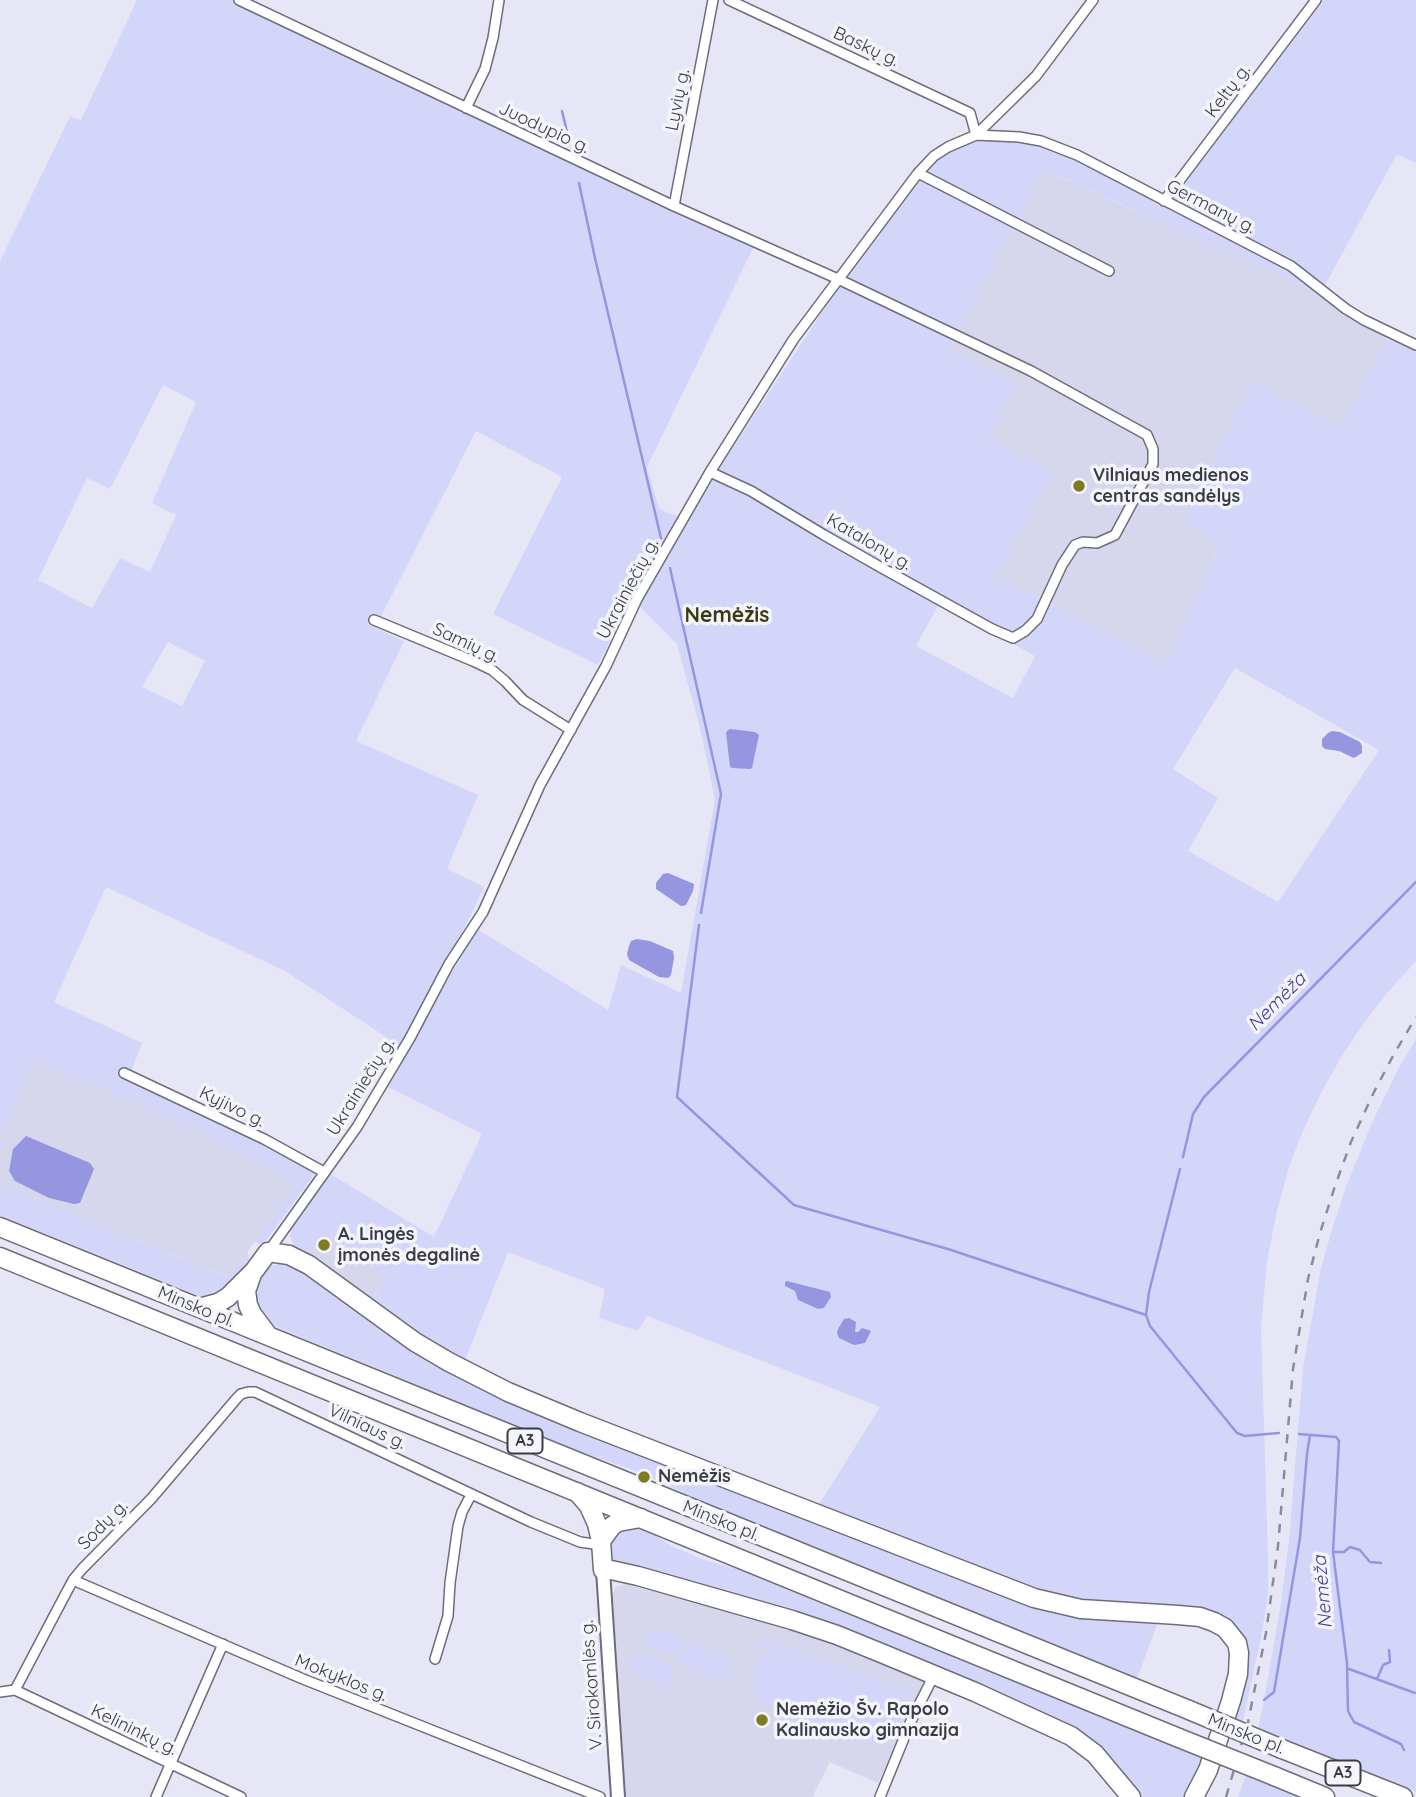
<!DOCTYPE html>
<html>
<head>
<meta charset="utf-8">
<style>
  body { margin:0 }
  canvas { display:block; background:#e6e6f6 }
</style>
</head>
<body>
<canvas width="1416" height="1797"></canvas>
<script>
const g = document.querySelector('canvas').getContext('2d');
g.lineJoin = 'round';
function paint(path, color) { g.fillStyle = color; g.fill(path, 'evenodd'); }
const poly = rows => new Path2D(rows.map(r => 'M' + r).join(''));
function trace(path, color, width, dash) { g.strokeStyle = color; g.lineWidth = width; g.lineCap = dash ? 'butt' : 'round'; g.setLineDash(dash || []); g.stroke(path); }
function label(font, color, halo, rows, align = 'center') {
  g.font = font + ' Quicksand,sans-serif'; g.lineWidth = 7; g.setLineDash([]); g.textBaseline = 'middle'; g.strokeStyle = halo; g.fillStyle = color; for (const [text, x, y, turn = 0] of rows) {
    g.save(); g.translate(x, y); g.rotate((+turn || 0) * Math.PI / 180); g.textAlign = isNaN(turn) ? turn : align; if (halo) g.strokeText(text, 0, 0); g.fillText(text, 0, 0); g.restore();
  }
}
paint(poly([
  [1042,169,1320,294,1387,339,1342,428,1252,381,1184,523,1221,542,1166,664,996,575,1052,472,987,438,949,351],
  [35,1058,198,1129,297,1184,229,1277,0,1185,0,1138],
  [326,1230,387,1278,374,1294,374,1305,304,1256],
  [625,1584,797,1630,866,1654,924,1679,878,1783,830,1762,812,1797,624,1797,610,1598,616,1587]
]), '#d6d7ec');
paint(poly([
  [137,0,235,0,650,201,754,246,647,467,659,509,679,517,634,593,598,665,493,614,562,477,476,431,375,628,404,641,356,741,478,795,447,869,484,887,467,923,400,1046,285,971,106,887,54,1002,142,1043,128,1080,206,1116,316,1172,265,1242,260,1243,254,1243,297,1184,198,1129,35,1059,0,1138,0,261,70,116,81,120],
  [163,385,196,402,152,503,176,515,150,572,120,558,92,608,38,580,87,478,110,489],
  [168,642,205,661,182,706,142,687],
  [1323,0,1416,0,1416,163,1397,154,1320,294,1043,169,949,351,1015,384,988,438,1052,472,997,576,1166,663,1221,543,1183,524,1252,381,1342,428,1387,339,1416,349,1416,961,1387,993,1364,1023,1343,1054,1321,1093,1302,1133,1289,1167,1277,1211,1267,1261,1261,1328,1268,1557,1268,1596,1261,1637,1243,1721,1231,1717,1243,1678,1227,1623,1044,1594,817,1508,880,1407,647,1316,638,1331,599,1318,605,1289,508,1252,464,1363,379,1310,374,1305,373,1297,386,1278,327,1231,304,1256,294,1246,290,1236,291,1228,329,1173,434,1237,482,1134,386,1086,477,929,608,1010,621,965,681,993,715,799,700,728,677,644,639,606,722,464,838,288,931,164,945,152,960,145,976,140,1007,139,1031,143,1070,156,1161,204,1172,198],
  [939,604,1035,656,1013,698,916,646],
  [1235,668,1379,750,1278,902,1188,851,1218,798,1173,769],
  [1416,1039,1416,1792,1258,1728,1263,1706,1280,1609,1289,1541,1303,1368,1321,1268,1333,1226,1347,1184,1371,1125,1398,1069],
  [0,1185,228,1277,248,1251,249,1260,224,1294,210,1298,202,1297,0,1215],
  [284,1262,292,1263,410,1346,1018,1600,1159,1619,1137,1679,726,1512,634,1470,567,1447,270,1324,254,1307,252,1286,262,1269],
  [632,1525,653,1534,671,1546,707,1561,744,1571,830,1607,1207,1758,1185,1797,1140,1797,1098,1751,1079,1735,614,1560,611,1557,609,1535],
  [652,1626,683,1638,675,1657,645,1645],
  [760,1636,912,1691,909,1699,899,1697,904,1713,899,1728,894,1735,886,1740,878,1742,869,1742,771,1708,761,1702,755,1693,752,1683,755,1666,759,1659,773,1650,757,1644],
  [687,1640,733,1658,724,1680,678,1662],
  [637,1652,676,1667,668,1687,630,1672],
  [1246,1775,1301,1797,1238,1797]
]), '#d4d6f9');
paint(poly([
  [730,729,755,732,759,735,752,768,750,769,732,768,730,767,726,733,727,731],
  [1332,731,1340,732,1360,742,1362,746,1362,753,1354,758,1339,751,1325,749,1322,746,1322,739,1328,733],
  [668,873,694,884,693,891,686,905,681,906,656,889,656,883,663,874],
  [637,939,650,941,673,951,674,958,671,975,668,978,659,977,629,960,627,954,629,946,631,941],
  [26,1136,90,1163,94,1169,80,1203,74,1204,49,1198,15,1181,9,1171,13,1149],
  [787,1281,830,1292,831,1297,824,1308,818,1309,798,1300,795,1291,785,1286,785,1282],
  [849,1318,856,1322,855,1332,858,1332,862,1328,871,1331,865,1343,854,1345,839,1338,837,1333,838,1329,844,1319]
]), '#9695df');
trace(poly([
  [562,111,570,144],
  [579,183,595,258,661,538],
  [670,568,721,794,701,913],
  [699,925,677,1097,794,1205,948,1249,1146,1315],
  [1183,1157,1193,1114,1204,1097,1416,882],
  [1180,1169,1149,1292,1146,1315,1150,1326,1237,1433,1245,1436,1279,1433],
  [1299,1434,1336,1437,1339,1441,1333,1552,1347,1663,1348,1711,1354,1722,1401,1744,1404,1750],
  [1333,1552,1344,1552,1350,1547,1360,1550,1370,1562,1381,1563],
  [1349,1669,1415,1693],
  [1377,1679,1383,1665,1390,1662,1389,1650],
  [1264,1700,1274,1692,1300,1538,1307,1454,1310,1435]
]), '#9695df', 2.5);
const street = poly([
  [239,0,674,206,838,279,1031,371,1147,435,1153,449,1153,464,1115,535,1097,543,1083,542,1075,545,1062,565,1037,619,1025,631,1013,638,992,629,882,568,824,535,751,491,710,472],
  [729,0,970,113,976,135],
  [466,108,485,69,493,38,499,0],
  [976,135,1019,137,1041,141,1077,155,1291,266,1346,309,1364,320,1416,345],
  [918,173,1109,271],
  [1164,201,1316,0],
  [674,206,713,0],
  [374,620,473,661,492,670,505,681,523,700,571,730],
  [124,1073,264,1139,324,1172],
  [268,1252,357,1127,410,1038,449,964,483,912,540,785,606,666,637,599,710,472,793,340,918,173,934,156,948,147,976,135,1036,76,1093,0],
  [73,1580,303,1679,600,1797],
  [435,1659,448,1616,450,1583,458,1526,462,1512,471,1495],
  [15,1690,241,1797],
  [0,1692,15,1690,56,1612,73,1580,82,1569,151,1499,237,1398,241,1394,248,1392,255,1392,531,1522,580,1542,601,1545],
  [156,1797,223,1644],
  [880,1797,911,1721,934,1675]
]);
const secondary = poly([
  [603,1570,618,1797]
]);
const highway = poly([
  [0,1227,1189,1710],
  [0,1257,1179,1738],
  [252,1274,246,1291,248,1305,252,1314,267,1334],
  [199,1308,218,1303,228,1297,254,1271,268,1252,289,1255,309,1265,415,1342,449,1362,508,1392,580,1422,1034,1598,1081,1609,1178,1615,1200,1617,1214,1622,1225,1628,1237,1643,1239,1653,1238,1674,1231,1701,1208,1770,1194,1797],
  [577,1492,589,1506,597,1524,601,1541,603,1570,611,1570,638,1576,792,1620,837,1635,886,1655,975,1692,1071,1736,1095,1754,1131,1797],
  [601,1541,612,1526,618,1522,641,1518],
  [1282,1749,1403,1797],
  [1274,1776,1325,1797]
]);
trace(street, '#6d6d7a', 12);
trace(secondary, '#6d6d7a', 16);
trace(highway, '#6d6d7a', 21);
trace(street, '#fff', 9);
trace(secondary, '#fff', 12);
trace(highway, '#fff', 18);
trace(poly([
  [1226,1797,1248,1722,1266,1633,1278,1546,1293,1369,1308,1279,1320,1233,1335,1186,1351,1142,1373,1094,1394,1054,1416,1017]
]), '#8c8c97', 2.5, [9, 9]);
const highwayBridge = poly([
  [1189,1710,1282,1749],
  [1179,1738,1274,1776]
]);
trace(highwayBridge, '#6d6d7a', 21, []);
trace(highwayBridge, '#fff', 18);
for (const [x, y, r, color] of [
  [1079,486,7,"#7f7b22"],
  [324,1245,7,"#7f7b22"],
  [644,1477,7,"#7f7b22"],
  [762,1720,7,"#7f7b22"]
]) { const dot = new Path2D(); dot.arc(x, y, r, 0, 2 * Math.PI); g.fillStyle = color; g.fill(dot); trace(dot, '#f4f4fd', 2.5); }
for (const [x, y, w] of [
  [525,1441,35],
  [1343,1773,35]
]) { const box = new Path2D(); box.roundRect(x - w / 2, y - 12.5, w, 25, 5); g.fillStyle = '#f4f4fd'; g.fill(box); trace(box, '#3b3b41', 2); }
label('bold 16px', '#3b3b41', null, [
  ["A3",525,1441],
  ["A3",1343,1773]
]);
label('18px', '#3b3b41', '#f4f4fd', [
  ["Baskų g.",866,47,25],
  ["Keltų g.",1228,91,-53],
  ["Lyvių g.",678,100,-79],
  ["Juodupio g.",544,128,25],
  ["Germanų g.",1211,207,27],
  ["Katalonų g.",869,542,30],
  ["Ukrainiečių g.",628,589,-62],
  ["Samių g.",466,643,25],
  ["Ukrainiečių g.",361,1087,-58],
  ["Kyjivo g.",232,1107,26],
  ["Minsko pl.",196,1307,22],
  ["Vilniaus g.",367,1427,25],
  ["Minsko pl.",721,1521,22],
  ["Sodų g.",103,1525,-45],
  ["Mokyklos g.",341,1678,22],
  ["V. Sirokomlės g.",592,1685,-94],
  ["Kelininkų g.",134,1730,26],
  ["Minsko pl.",1246,1734,22]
]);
label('bold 18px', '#3b3b41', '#f4f4fd', [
  ["Vilniaus medienos",1093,476],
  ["centras sandėlys",1093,497],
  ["A. Lingės",338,1235],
  ["įmonės degalinė",338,1256],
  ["Nemėžis",658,1477],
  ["Nemėžio Šv. Rapolo",776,1710],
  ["Kalinausko gimnazija",776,1731]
], 'left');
label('italic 19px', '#463c92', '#f4f4fd', [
  ["Nemėža",1277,1002,-45],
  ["Nemėža",1323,1592,-95]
]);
label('bold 21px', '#3c3a11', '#f4f4fd', [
  ["Nemėžis",727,616]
]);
</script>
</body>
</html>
